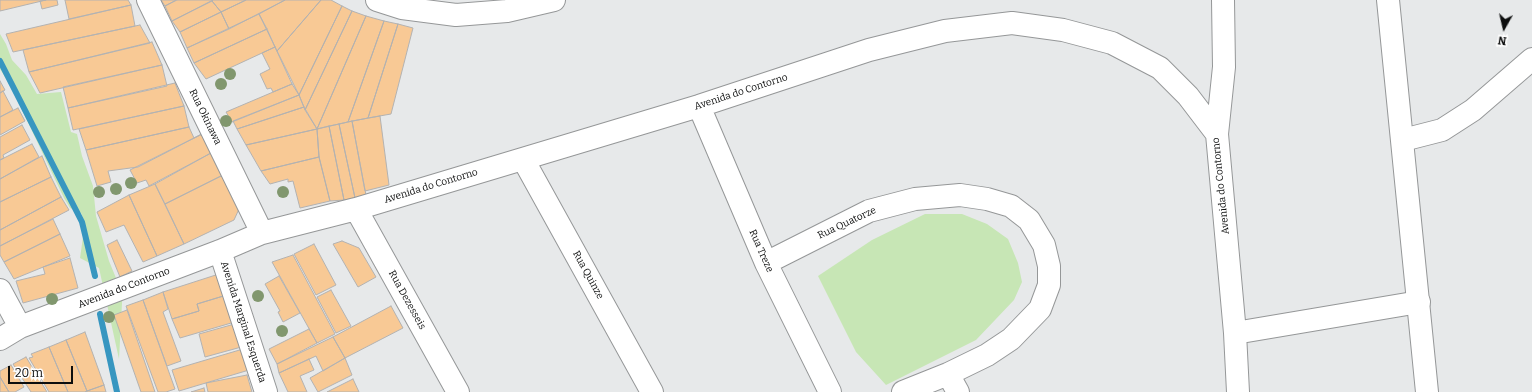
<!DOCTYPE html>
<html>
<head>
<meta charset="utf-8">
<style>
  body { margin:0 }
  #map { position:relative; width:1532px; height:392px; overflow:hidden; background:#e7e9ea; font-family:Bitter,serif }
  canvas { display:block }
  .north { position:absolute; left:1484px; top:8px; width:40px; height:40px; -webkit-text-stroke:3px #fff; paint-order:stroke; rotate:188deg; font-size:11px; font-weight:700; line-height:16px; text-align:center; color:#0d0e0e }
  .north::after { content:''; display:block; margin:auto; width:14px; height:18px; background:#0d0e0e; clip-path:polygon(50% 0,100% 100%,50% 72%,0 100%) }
  .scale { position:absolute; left:8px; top:366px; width:65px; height:18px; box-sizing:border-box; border:2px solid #0d0e0e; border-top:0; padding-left:5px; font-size:12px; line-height:14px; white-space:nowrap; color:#0d0e0e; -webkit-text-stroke:3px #fff; paint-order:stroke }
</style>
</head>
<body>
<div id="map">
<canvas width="1532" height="392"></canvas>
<div class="north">N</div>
<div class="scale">20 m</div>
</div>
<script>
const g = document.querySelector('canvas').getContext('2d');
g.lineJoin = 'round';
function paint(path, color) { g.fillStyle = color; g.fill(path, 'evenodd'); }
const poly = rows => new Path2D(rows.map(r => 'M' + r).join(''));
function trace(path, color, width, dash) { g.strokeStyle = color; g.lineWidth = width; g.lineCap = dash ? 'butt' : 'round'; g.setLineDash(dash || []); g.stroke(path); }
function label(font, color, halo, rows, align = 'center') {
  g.font = font + ' Bitter,serif'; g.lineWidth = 4; g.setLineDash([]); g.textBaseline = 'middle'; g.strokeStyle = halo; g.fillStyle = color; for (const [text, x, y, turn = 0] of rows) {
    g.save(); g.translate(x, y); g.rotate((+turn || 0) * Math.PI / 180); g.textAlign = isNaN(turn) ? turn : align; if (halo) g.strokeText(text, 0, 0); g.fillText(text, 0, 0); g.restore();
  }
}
paint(poly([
  [0,34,6,44,12,60,26,75,37,94,61,92,71,132,77,134,82,156,93,186,96,216,109,261,116,278,121,280,123,285,119,359,99,268,80,258,85,223,81,213,70,208,64,198,11,87,0,69],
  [925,214,962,214,987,224,1008,239,1018,263,1022,282,1014,300,976,340,886,385,856,352,818,276,872,240]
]), '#c7e6b5');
trace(poly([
  [0,61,82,222,95,276],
  [100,314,117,392]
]), '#3796c0', 6);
const building = poly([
  [0,0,46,0,0,11,0,0],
  [46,0,57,0,58,5,42,9,40,1,46,0],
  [65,0,128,0,131,5,69,19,65,0],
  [161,0,176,0,165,6,161,0],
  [177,0,213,0,172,21,165,6,177,0],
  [213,0,246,0,221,12,212,1,213,0],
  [246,0,285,0,229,29,221,12,246,0],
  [285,0,321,0,277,51,259,14,285,0],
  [321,0,331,0,342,6,299,95,277,51,321,0],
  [212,1,221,12,180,32,172,21,212,1],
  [131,5,135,26,13,52,6,34,131,5],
  [342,6,352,11,305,110,299,95,342,6],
  [352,11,366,16,317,129,305,110,352,11],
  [221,12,229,29,187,48,180,32,221,12],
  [259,14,267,29,194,63,187,48,259,14],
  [366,16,384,21,348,122,317,129,366,16],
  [384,21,398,24,368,118,348,122,384,21],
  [398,24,413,28,391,114,368,118,398,24],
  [140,25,150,43,29,72,23,50,140,25],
  [267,29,275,47,206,79,194,63,267,29],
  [152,42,162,65,40,93,29,72,152,42],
  [275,47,292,84,273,92,271,88,267,89,260,74,270,69,262,53,275,47],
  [162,65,167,86,68,108,63,87,162,65],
  [0,81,5,90,0,93,0,81],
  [175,83,184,106,73,130,68,108,175,83],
  [292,84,299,95,232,122,226,112,292,84],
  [3,91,13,110,0,117,0,93,3,91],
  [299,95,304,107,237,129,233,121,299,95],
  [184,106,189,127,86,150,79,129,184,106],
  [304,107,317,129,246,145,237,129,304,107],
  [18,108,25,121,0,135,0,117,18,108],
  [380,116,389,185,365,191,352,121,380,116],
  [352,121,366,195,355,198,339,124,352,121],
  [339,124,355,198,344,200,329,126,339,124],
  [22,125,30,140,3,155,4,158,0,160,0,137,22,125],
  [329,126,344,200,330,201,319,157,317,129,329,126],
  [189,127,194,138,202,134,138,167,108,171,111,182,97,186,86,150,189,127],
  [317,129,319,157,261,171,246,145,317,129],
  [202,134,211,153,149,186,146,180,137,183,130,170,202,134],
  [32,144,39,157,0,179,0,160,32,144],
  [211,153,223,175,165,204,155,184,211,153],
  [42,156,51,177,0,202,0,179,42,156],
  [319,157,330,201,300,208,293,181,288,182,288,179,270,184,261,171,319,157],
  [223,175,239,209,234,220,184,244,165,204,223,175],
  [51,177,61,197,0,230,0,202,51,177],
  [155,184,184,244,157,256,129,195,155,184],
  [129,195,157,256,143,262,124,225,106,232,97,212,129,195],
  [61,197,69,210,0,246,0,230,61,197],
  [53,219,60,234,4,262,0,255,0,246,53,219],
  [60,234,70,256,14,279,4,262,60,234],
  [117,240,132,271,120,277,107,245,117,240],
  [342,241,359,248,376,277,358,287,333,244,342,241],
  [314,244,336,285,316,295,294,254,314,244],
  [293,255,335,334,317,343,272,262,293,255],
  [70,258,78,288,23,303,16,281,45,274,43,267,70,258],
  [222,273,230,294,197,304,199,311,172,319,163,292,222,273],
  [279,276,300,313,283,322,278,312,280,311,265,284,279,276],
  [331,290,351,326,336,333,317,297,331,290],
  [163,292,168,309,163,312,181,361,167,366,143,300,163,292],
  [230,294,238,321,180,338,172,319,199,311,197,304,230,294],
  [143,300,175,389,166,392,158,392,126,306,143,300],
  [391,306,403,328,345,358,333,337,391,306],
  [127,310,155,392,141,392,114,315,127,310],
  [238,323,245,346,205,357,199,334,238,323],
  [309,329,317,343,277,364,269,349,309,329],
  [85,332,104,385,87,391,66,340,85,332],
  [333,337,345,358,323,371,316,356,279,373,277,364,333,337],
  [66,340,87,391,85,392,68,392,49,347,66,340],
  [49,347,68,392,49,392,29,358,33,357,31,354,49,347],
  [243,349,249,370,179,391,172,370,243,349],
  [26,357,47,392,31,392,13,364,26,357],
  [345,358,352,375,318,392,310,378,345,358],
  [309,359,314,370,300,376,307,392,288,392,279,373,309,359],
  [11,365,24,387,15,392,9,392,0,377,0,371,11,365],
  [247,375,252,392,208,392,206,383,247,375],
  [0,377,9,392,0,392,0,377],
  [353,379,359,392,327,392,353,379],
  [104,385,106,392,85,392,87,391,104,385],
  [204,388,205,392,191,392,204,388]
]);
paint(building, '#f8c995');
trace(building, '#b3b2b1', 1);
const minor = poly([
  [148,0,262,233],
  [377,0,402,8,456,15,507,11,554,0],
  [699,106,766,263,830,392],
  [1217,134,1224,67,1223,0],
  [1403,140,1442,130,1473,110,1532,59],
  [523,159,652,392],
  [356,209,458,392],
  [220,251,266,392],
  [766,263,869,211,915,199,960,195,987,199,1011,206,1029,220,1044,245,1049,266,1049,285,1040,309,1011,339,987,355,948,374,903,392],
  [0,290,20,327],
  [1235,333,1419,302],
  [0,339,20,327,220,251,262,233,356,209,699,106,869,50,945,31,1012,23,1063,30,1112,43,1160,68,1188,96,1217,134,1235,333,1238,392],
  [948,374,958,392]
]);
const major = poly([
  [1388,0,1427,392]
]);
trace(minor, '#959798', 24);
trace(major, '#959798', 24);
trace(minor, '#fff', 22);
trace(major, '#fff', 22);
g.fillStyle = '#81976e';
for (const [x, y] of [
  [230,74],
  [221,84],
  [226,121],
  [131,183],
  [116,189],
  [99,192],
  [283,192],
  [258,296],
  [52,299],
  [109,317],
  [282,331]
]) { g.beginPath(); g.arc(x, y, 6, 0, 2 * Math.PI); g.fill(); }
label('10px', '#0d0e0e', '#fff', [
  ["Avenida do Contorno",741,92,-18],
  ["Rua Okinawa",205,117,64],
  ["Avenida do Contorno",431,186,-17],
  ["Avenida do Contorno",1221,186,-96],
  ["Rua Quatorze",847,223,-25],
  ["Rua Treze",761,251,66],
  ["Rua Quinze",588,275,61],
  ["Avenida do Contorno",124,288,-21],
  ["Rua Dezesseis",407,300,61],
  ["Avenida Marginal Esquerda",243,322,72]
]);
</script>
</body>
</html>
